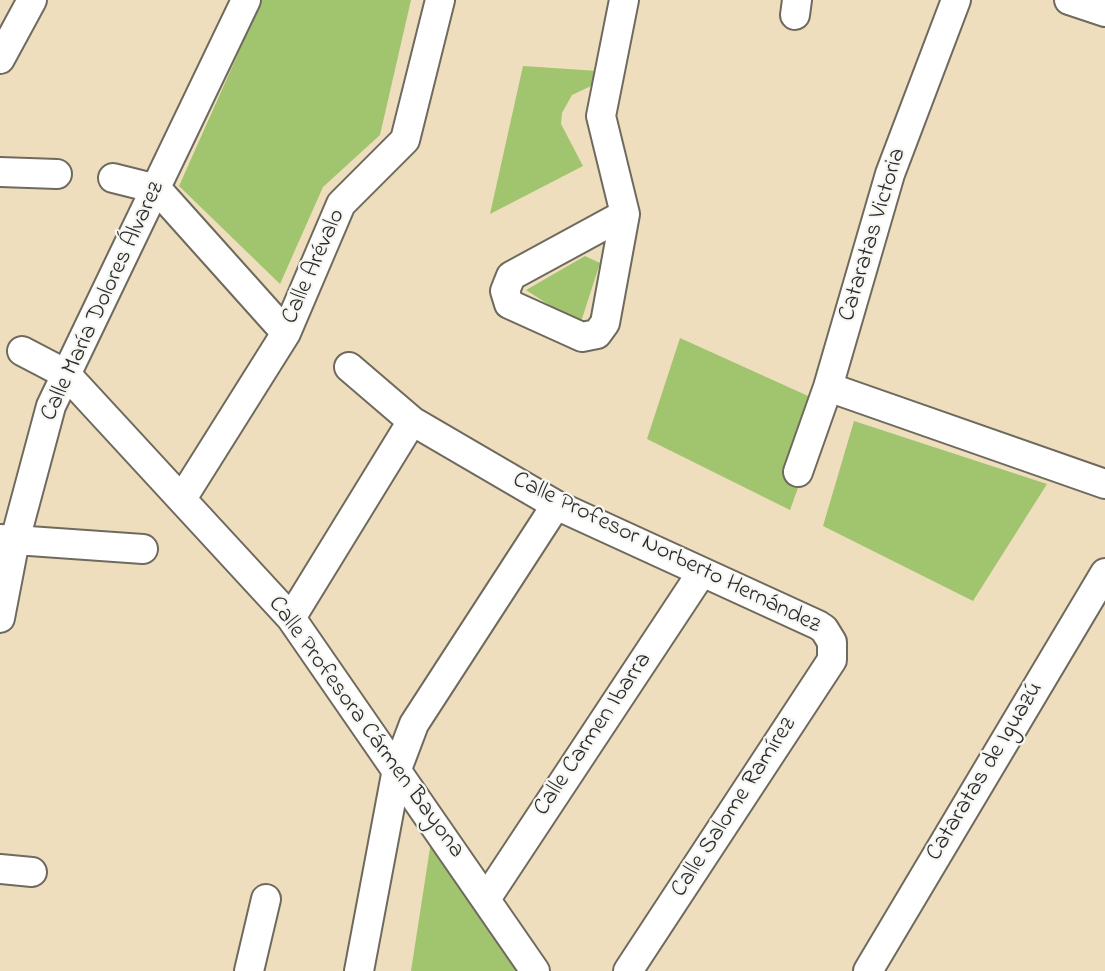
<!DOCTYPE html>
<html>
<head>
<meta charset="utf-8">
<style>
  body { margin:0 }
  canvas { display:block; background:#eedebd }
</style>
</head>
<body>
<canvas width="1105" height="971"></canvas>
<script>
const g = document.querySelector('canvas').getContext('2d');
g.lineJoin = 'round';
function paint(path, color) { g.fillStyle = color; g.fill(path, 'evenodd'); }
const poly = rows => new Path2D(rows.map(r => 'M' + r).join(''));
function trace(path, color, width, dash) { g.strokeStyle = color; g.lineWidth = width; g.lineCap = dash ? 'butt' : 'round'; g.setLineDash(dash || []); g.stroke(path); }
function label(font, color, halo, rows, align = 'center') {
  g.font = font + ' "Indie Flower",sans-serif'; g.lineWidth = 4.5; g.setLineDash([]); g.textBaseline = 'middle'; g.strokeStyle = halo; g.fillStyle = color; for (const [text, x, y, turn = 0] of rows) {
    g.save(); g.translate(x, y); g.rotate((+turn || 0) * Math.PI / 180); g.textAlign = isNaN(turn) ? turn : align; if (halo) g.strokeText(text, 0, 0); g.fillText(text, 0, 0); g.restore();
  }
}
paint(poly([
  [262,0,411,0,380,135,323,187,280,284,179,186],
  [523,66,598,71,591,86,572,95,562,113,561,124,583,166,490,214],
  [585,256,600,263,580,325,526,290],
  [680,338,828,405,790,510,647,439],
  [854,421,1047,484,973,601,823,526],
  [432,835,524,971,411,971]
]), '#a1c46e');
const minor = poly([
  [624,0,601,116,625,214,605,323,597,334,582,337,509,304,505,291,511,276,625,214],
  [1069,0,1105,12],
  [795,15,797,0],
  [0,59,32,0],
  [0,172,57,174],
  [113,178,157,189,286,333],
  [22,351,66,374,291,618,535,971],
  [349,367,412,421,556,505,818,625,824,629,832,642,832,660,628,971],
  [828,387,1105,484],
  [798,472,828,387,890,174,956,0],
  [183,497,286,333,341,204,405,140,440,0],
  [0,539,143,549],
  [0,618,15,540,51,406,246,0],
  [291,618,412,421],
  [0,869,32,872],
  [486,899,702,572],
  [249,971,266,899],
  [359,971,397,769,414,724,556,505],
  [868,971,1105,573]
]);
trace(minor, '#6f6a5e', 32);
trace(minor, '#fff', 28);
label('24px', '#2b2b2b', '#f6f6f2', [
  ["Cataratas Victoria",874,235,-73],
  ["Calle Arévalo",315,267,-66],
  ["Calle María Dolores Álvarez",104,302,-65],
  ["Calle Profesor Norberto Hernández",666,554,26],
  ["Calle Profesora Cármen Bayona",365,728,54],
  ["Calle Carmen Ibarra",594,735,-56],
  ["Cataratas de Iguazú",986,772,-59],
  ["Calle Salome Ramírez",735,808,-57]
]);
</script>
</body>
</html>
